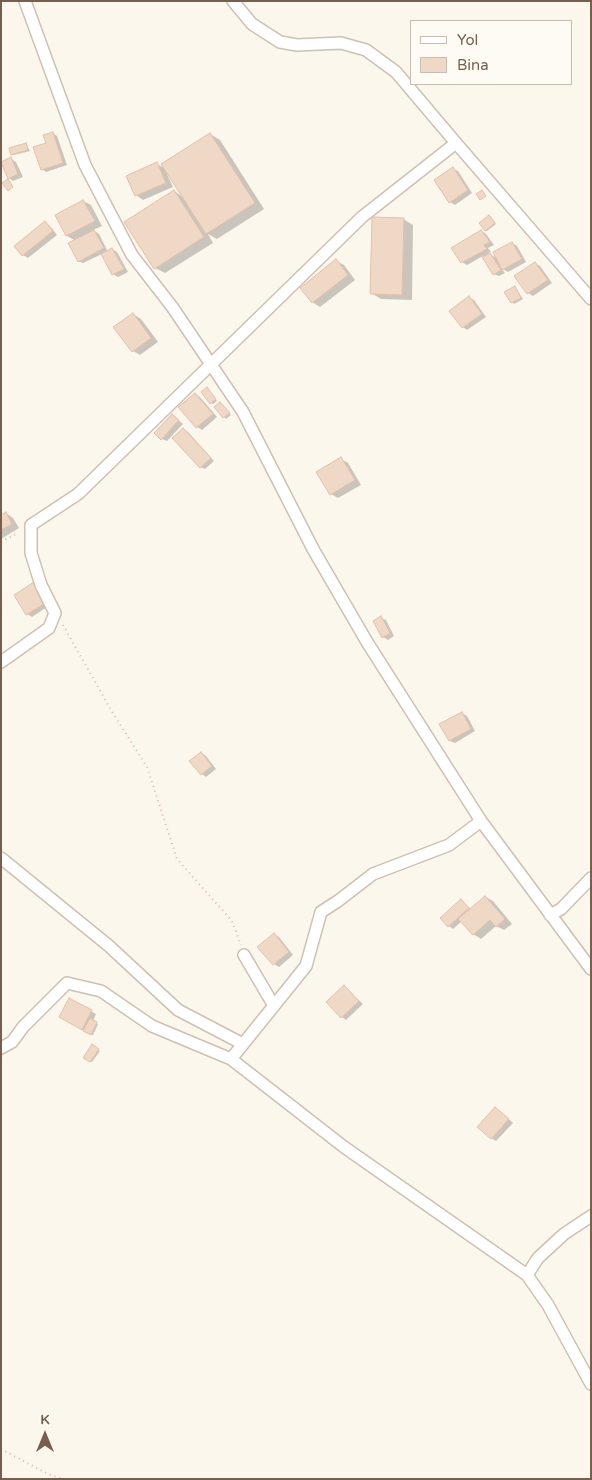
<!DOCTYPE html>
<html>
<head>
<meta charset="utf-8">
<style>
  body { margin:0 }
  #map { position:relative; width:592px; height:1480px; overflow:hidden; background:#fcf7ed; font-family:"Varela Round",sans-serif }
  canvas { display:block }
  .frame { position:absolute; inset:0; border:2px solid #775f50; pointer-events:none }
  .legend { position:absolute; left:410px; top:20px; width:162px; height:65px; box-sizing:border-box; background:#fefbf4; border:1px solid #c8bdb2; margin:0; padding:6px 9px; list-style:none; font-size:15px; color:#775f50 }
  .legend li { display:flex; align-items:center; gap:10px; height:25px }
  .legend b { width:25px; border:1px solid #c8bdb2 }
  .north { position:absolute; left:20px; top:1410px; width:50px; height:50px; -webkit-text-stroke:4px #fefbf4; paint-order:stroke; rotate:0deg; font-size:14px; font-weight:700; line-height:20px; text-align:center; color:#775f50 }
  .north::after { content:''; display:block; margin:auto; width:18px; height:22px; background:#775f50; clip-path:polygon(50% 0,100% 100%,50% 72%,0 100%) }
</style>
</head>
<body>
<div id="map">
<canvas width="592" height="1480"></canvas>
<div class="frame"></div>
<ul class="legend">
<li><b style="height:6px;background:#fff"></b>Yol</li>
<li><b style="height:14px;background:#f0d8c6"></b>Bina</li>
</ul>
<div class="north">K</div>
</div>
<script>
const g = document.querySelector('canvas').getContext('2d');
g.lineJoin = 'round';
function paint(path, color) { g.fillStyle = color; g.fill(path, 'evenodd'); }
const poly = rows => new Path2D(rows.map(r => 'M' + r).join(''));
function trace(path, color, width, dash) { g.strokeStyle = color; g.lineWidth = width; g.lineCap = dash ? 'butt' : 'round'; g.setLineDash(dash || []); g.stroke(path); }
paint(poly([
  [52,133,57,136,67,165,46,172,42,169],
  [210,134,220,140,264,209,217,239,208,234,213,243,165,273,155,268,174,191,183,197,168,173,167,174,173,187,143,200,136,195,157,164,166,169],
  [26,144,30,151,14,155,12,154],
  [11,159,16,162,23,177,13,181,9,178],
  [453,169,458,171,472,193,455,205,450,202],
  [83,201,91,205,102,226,93,230,99,234,108,252,112,249,117,252,128,272,118,277,113,274,102,254,83,263,78,261,76,241,67,236,56,215],
  [490,216,496,224,487,231,485,230],
  [403,219,413,225,412,300,381,299,371,293],
  [45,223,50,226,57,235,28,258,23,255],
  [482,231,486,234,494,245,488,248,491,252,488,253,498,259,512,243,517,246,526,262,508,272,501,268,505,273,499,276,494,274,483,256,467,265,462,262],
  [336,261,344,265,355,280,320,307,312,302],
  [535,263,540,266,552,283,533,296,528,293,516,277],
  [515,287,523,299,514,304,506,292],
  [470,298,474,300,486,317,467,330,463,327],
  [133,314,141,319,158,342,140,355,133,351],
  [209,390,217,401,213,404,211,403],
  [195,394,200,397,217,417,202,430,197,427],
  [220,403,231,415,226,419,216,407],
  [177,419,183,424,167,441,162,439],
  [183,429,188,432,214,461,205,469,200,467],
  [341,459,348,463,361,485,338,498,331,494],
  [6,513,13,518,19,528,1,539,1,516],
  [16,595,50,605,32,617,27,614],
  [381,618,386,620,394,636,388,640,383,637],
  [462,713,467,716,475,731,455,743,450,741],
  [201,753,206,756,216,769,206,777,202,774,191,761],
  [486,897,493,901,512,924,504,930,496,926,481,939,473,934,462,921,453,929,449,926,461,901,471,909],
  [274,935,279,937,293,955,279,967,274,964,259,947],
  [344,987,363,1004,346,1020,342,1017],
  [70,999,96,1014,93,1021,98,1024,93,1035,60,1017],
  [92,1046,100,1051,92,1062,84,1057],
  [500,1111,513,1123,496,1141,491,1138]
]), '#0003');
const building = poly([
  [53,132,63,163,41,170,33,147,46,143,43,135,53,132],
  [210,133,255,203,206,234,161,164,210,133],
  [26,143,28,150,11,155,9,148,26,143],
  [11,157,18,174,8,179,1,162,11,157],
  [157,162,166,183,135,196,126,176,157,162],
  [453,167,468,190,449,203,434,180,453,167],
  [8,179,13,187,8,191,2,183,8,179],
  [174,190,204,237,154,269,124,222,174,190],
  [482,190,486,196,480,200,476,194,482,190],
  [83,200,95,221,66,236,55,215,83,200],
  [489,215,495,223,485,231,479,223,489,215],
  [372,217,404,218,402,295,370,294,372,217],
  [45,221,53,231,22,256,14,246,45,221],
  [94,230,104,248,78,262,68,243,94,230],
  [481,230,490,242,484,245,487,249,461,263,451,248,481,230],
  [512,242,522,259,502,270,493,252,512,242],
  [112,248,124,269,112,275,101,254,112,248],
  [490,253,501,270,493,275,482,257,490,253],
  [336,259,348,275,312,303,300,288,336,259],
  [535,262,548,280,527,294,514,276,535,262],
  [515,286,521,298,511,303,504,292,515,286],
  [469,296,482,314,462,328,449,311,469,296],
  [133,313,151,338,132,352,113,327,133,313],
  [207,387,216,399,210,404,201,392,207,387],
  [195,393,213,414,196,428,178,407,195,393],
  [220,402,230,413,223,418,214,407,220,402],
  [172,414,179,420,161,440,154,433,172,414],
  [183,428,211,458,200,468,172,438,183,428],
  [341,457,355,480,330,495,316,472,341,457],
  [6,512,12,524,1,530,1,515,6,512],
  [34,582,47,602,26,615,14,595,34,582],
  [381,616,390,633,382,638,373,621,381,616],
  [462,712,471,729,449,741,439,724,462,712],
  [201,752,212,766,201,775,189,761,201,752],
  [485,896,505,919,496,927,490,920,473,935,458,919,485,896],
  [461,899,469,908,448,927,440,918,461,899],
  [274,933,289,952,273,965,257,947,274,933],
  [344,985,359,1001,341,1018,326,1002,344,985],
  [69,998,92,1010,82,1030,59,1017,69,998],
  [90,1018,97,1022,91,1035,83,1031,90,1018],
  [92,1044,99,1049,90,1062,83,1058,92,1044],
  [495,1107,509,1119,491,1139,477,1127,495,1107]
]);
paint(building, '#f0d8c6');
trace(building, '#e2c0a7', 1);
const minor = poly([
  [25,1,85,165,132,255,173,308,243,412,313,549,367,642,481,821,591,969],
  [233,1,252,24,280,42,297,45,341,43,366,50,396,72,456,143],
  [1,662,49,628,55,613,41,585,31,553,31,525,78,494,362,217,456,143,591,299],
  [1,858,109,946,178,1010,243,1044],
  [550,915,561,909,591,878],
  [244,955,274,1006],
  [1,1048,12,1042,23,1027,67,983,101,991,152,1026,231,1059,306,966,321,912,338,901,373,874,449,845,481,821],
  [231,1059,344,1147,527,1275,548,1305,591,1384],
  [527,1275,538,1258,564,1234,591,1216]
]);
trace(minor, '#cec0b2', 14);
trace(poly([
  [1,542,18,533],
  [63,625,111,710,147,767,177,859,232,921,241,945],
  [1,1449,48,1474,63,1479]
]), '#d6bca8', 2, [1, 4]);
trace(minor, '#fff', 11);
</script>
</body>
</html>
